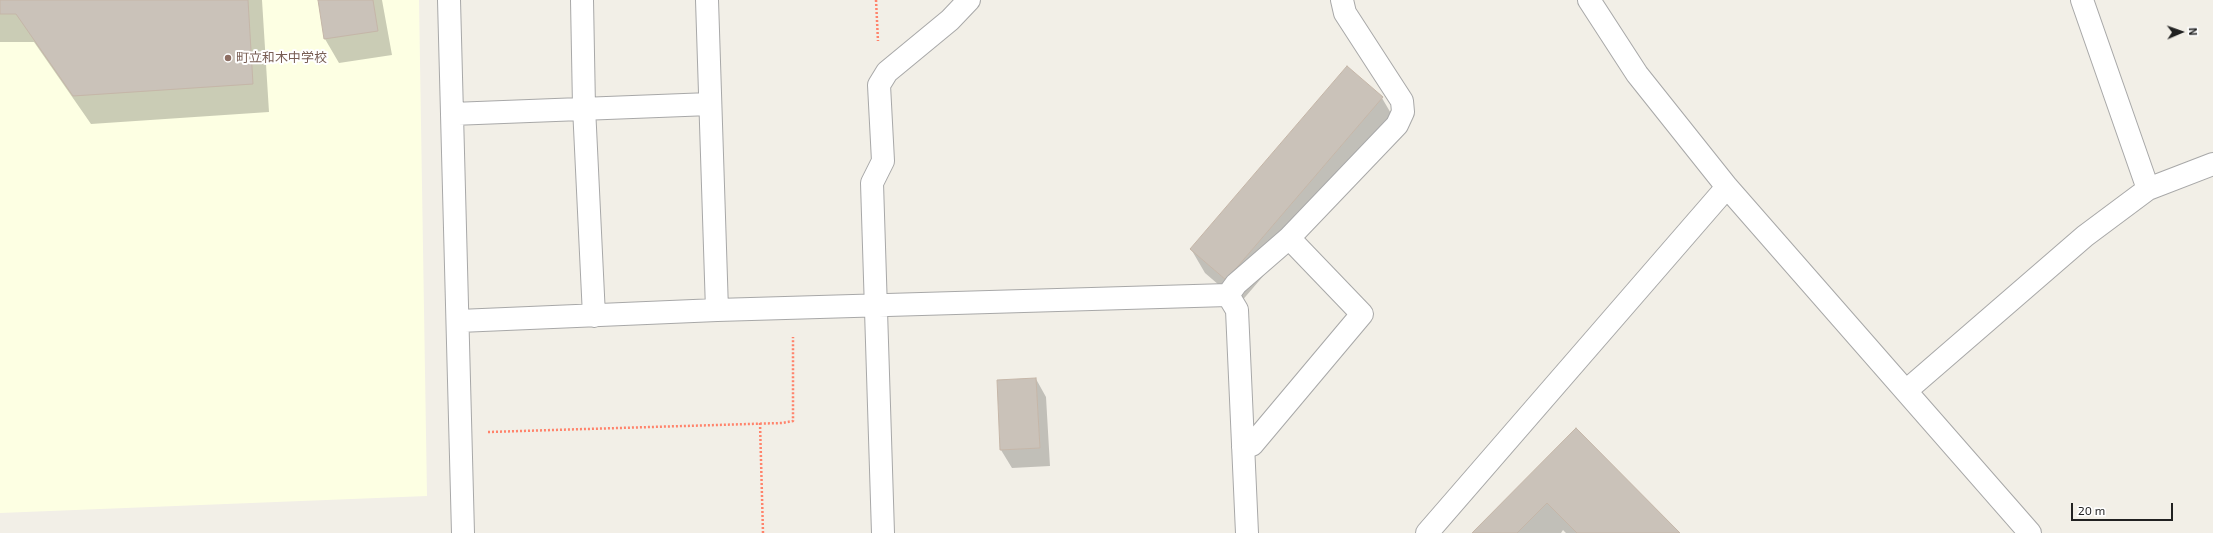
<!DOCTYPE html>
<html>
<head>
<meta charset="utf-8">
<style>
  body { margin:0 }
  #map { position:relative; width:2213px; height:533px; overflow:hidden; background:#f2efe7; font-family:"Exo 2",sans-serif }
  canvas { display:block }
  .north { position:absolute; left:2161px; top:12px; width:40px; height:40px; -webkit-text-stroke:3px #fff; paint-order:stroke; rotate:88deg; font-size:11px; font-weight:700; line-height:16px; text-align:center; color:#212121 }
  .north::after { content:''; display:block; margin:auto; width:14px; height:18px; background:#212121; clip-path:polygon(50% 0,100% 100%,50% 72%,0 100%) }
  .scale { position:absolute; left:2071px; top:503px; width:102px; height:18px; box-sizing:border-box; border:2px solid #212121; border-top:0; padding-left:5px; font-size:12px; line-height:14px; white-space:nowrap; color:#212121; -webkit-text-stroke:3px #fff; paint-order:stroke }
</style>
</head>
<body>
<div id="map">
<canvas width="2213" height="533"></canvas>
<div class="north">N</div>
<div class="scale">20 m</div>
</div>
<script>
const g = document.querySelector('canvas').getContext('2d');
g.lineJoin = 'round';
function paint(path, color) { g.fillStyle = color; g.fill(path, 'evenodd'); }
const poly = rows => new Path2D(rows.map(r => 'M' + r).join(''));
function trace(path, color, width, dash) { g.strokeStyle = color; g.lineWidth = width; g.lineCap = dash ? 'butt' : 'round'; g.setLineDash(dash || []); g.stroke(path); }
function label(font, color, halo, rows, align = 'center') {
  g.font = font + ' "Exo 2","Noto Sans JP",sans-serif'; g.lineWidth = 4; g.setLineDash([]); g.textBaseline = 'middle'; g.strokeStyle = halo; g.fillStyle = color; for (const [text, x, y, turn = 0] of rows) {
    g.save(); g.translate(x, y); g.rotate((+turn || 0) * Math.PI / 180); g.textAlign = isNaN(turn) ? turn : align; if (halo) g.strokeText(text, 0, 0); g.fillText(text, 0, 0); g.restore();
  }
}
paint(poly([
  [0,0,419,0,427,496,0,513]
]), '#fdffe3');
paint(poly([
  [0,0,262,0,269,112,91,124,34,42,0,42],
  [319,0,382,0,392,55,339,63,325,39],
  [1382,98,1396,122,1240,303,1205,273,1191,249],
  [1036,379,1046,397,1050,466,1012,468,1001,450,998,381],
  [1576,429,1679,533,1566,533,1563,530,1561,533,1473,533]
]), '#0003');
const building = poly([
  [0,0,248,0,253,84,73,96,16,14,0,14,0,0],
  [318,0,373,0,378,31,324,39,318,0],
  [1347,66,1383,97,1226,280,1190,249,1347,66],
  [1036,378,1040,448,1000,450,997,380,1036,378],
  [1576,428,1680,533,1577,533,1547,503,1517,533,1472,533,1576,428]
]);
paint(building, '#cac2b9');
trace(building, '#c5b6a8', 1);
const street = poly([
  [449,0,463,533],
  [582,0,584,107,594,316],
  [707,0,717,310],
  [1589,0,1637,74,1727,187,2030,533],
  [2082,0,2148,189],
  [452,114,710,104],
  [1289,238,1397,125,1403,112,1402,101,1345,13,1342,0],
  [1228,295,1236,284,1289,238,1362,314,1252,445,1243,447],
  [459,321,717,310,1228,295,1237,310,1247,533],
  [1907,390,2085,236,2148,189,2213,164],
  [883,533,872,183,883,161,879,85,887,72,950,20,969,0],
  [1427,533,1727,187]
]);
trace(street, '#a8a8a8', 24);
trace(poly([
  [876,0,878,41],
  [760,423,763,533],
  [488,432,782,423,793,421,793,337]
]), '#ff836b', 2.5, [2, 2]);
trace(street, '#fff', 22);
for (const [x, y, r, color] of [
  [228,58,4,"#8d6e63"]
]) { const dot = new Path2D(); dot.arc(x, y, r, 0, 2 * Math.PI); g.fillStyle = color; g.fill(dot); trace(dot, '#fff', 1.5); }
label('13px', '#785e54', '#fff', [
  ["町立和木中学校",236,58]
], 'left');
</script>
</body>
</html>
